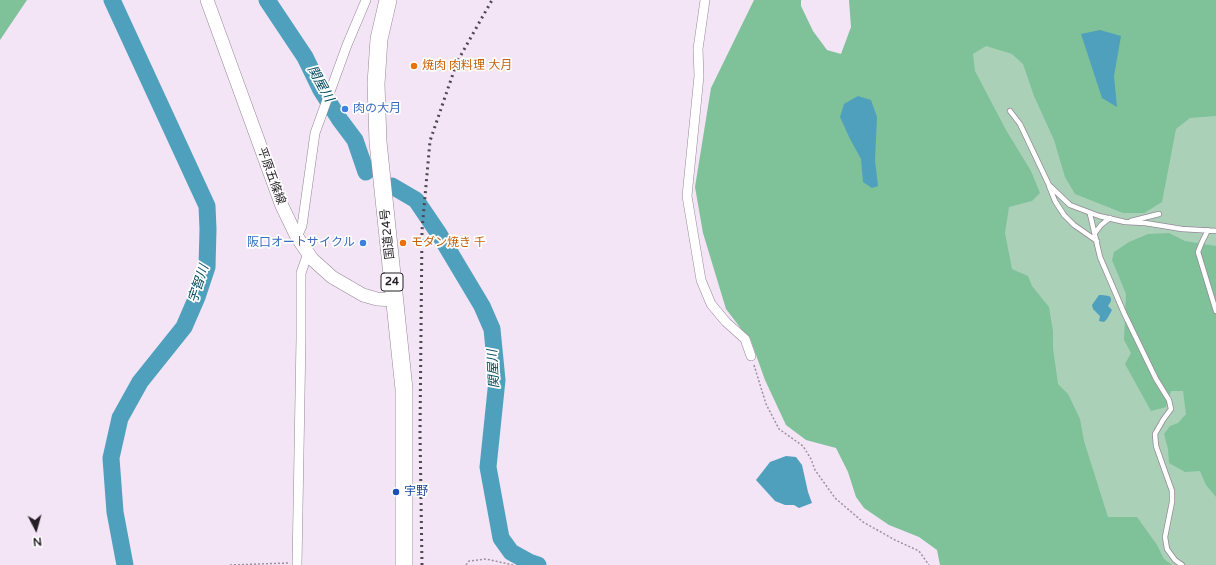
<!DOCTYPE html>
<html>
<head>
<meta charset="utf-8">
<style>
  body { margin:0 }
  #map { position:relative; width:1216px; height:565px; overflow:hidden; background:#f3e4f6; font-family:"Varela Round",sans-serif }
  canvas { display:block }
  .north { position:absolute; left:16px; top:509px; width:40px; height:40px; -webkit-text-stroke:3px #fff; paint-order:stroke; rotate:174deg; font-size:11px; font-weight:700; line-height:16px; text-align:center; color:#241f25 }
  .north::after { content:''; display:block; margin:auto; width:14px; height:18px; background:#241f25; clip-path:polygon(50% 0,100% 100%,50% 72%,0 100%) }
</style>
</head>
<body>
<div id="map">
<canvas width="1216" height="565"></canvas>
<div class="north">N</div>
</div>
<script>
const g = document.querySelector('canvas').getContext('2d');
g.lineJoin = 'round';
function paint(path, color) { g.fillStyle = color; g.fill(path, 'evenodd'); }
const poly = rows => new Path2D(rows.map(r => 'M' + r).join(''));
function trace(path, color, width, dash) { g.strokeStyle = color; g.lineWidth = width; g.lineCap = dash ? 'butt' : 'round'; g.setLineDash(dash || []); g.stroke(path); }
function label(font, color, halo, rows, align = 'center') {
  g.font = font + ' "Varela Round","Noto Sans JP",sans-serif'; g.lineWidth = 3.5; g.setLineDash([]); g.textBaseline = 'middle'; g.strokeStyle = halo; g.fillStyle = color; for (const [text, x, y, turn = 0] of rows) {
    g.save(); g.translate(x, y); g.rotate((+turn || 0) * Math.PI / 180); g.textAlign = isNaN(turn) ? turn : align; if (halo) g.strokeText(text, 0, 0); g.fillText(text, 0, 0); g.restore();
  }
}
paint(poly([
  [982,36,1167,115,1216,103,1216,565,1106,565,1012,350,966,52]
]), '#aad1b8');
paint(poly([
  [0,0,27,0,0,40],
  [754,0,801,0,801,6,813,31,827,50,841,54,851,27,849,0,1216,0,1216,116,1190,118,1176,129,1162,202,1144,213,1123,213,1075,194,1065,177,1054,140,1034,96,1023,64,1012,54,986,46,973,54,975,71,1006,130,1031,171,1040,193,1032,201,1009,207,1005,233,1012,269,1028,276,1032,286,1049,307,1053,331,1053,348,1058,384,1068,394,1080,419,1084,441,1108,517,1137,517,1157,545,1164,559,1172,565,940,565,937,550,919,537,889,525,864,508,856,497,848,472,836,448,806,440,786,425,765,380,750,338,742,330,726,309,703,233,695,187,711,88],
  [1169,233,1185,241,1216,246,1216,497,1206,485,1200,471,1185,472,1169,463,1168,449,1164,434,1170,426,1178,423,1186,414,1183,391,1171,391,1166,407,1151,411,1125,364,1131,353,1124,340,1126,294,1112,260,1114,252,1129,242,1148,234]
]), '#7fc199');
paint(poly([
  [1100,30,1121,36,1114,76,1117,107,1102,98,1081,34],
  [858,96,871,100,877,117,875,160,878,186,872,188,863,182,861,159,850,139,840,117,844,104],
  [1099,295,1102,295,1109,296,1111,298,1111,301,1108,306,1112,310,1107,319,1104,322,1099,321,1100,316,1093,309,1092,305],
  [786,456,796,457,802,465,808,492,812,503,799,508,794,505,785,505,775,501,756,480,770,462]
]), '#4fa0bd');
trace(poly([
  [112,0,207,206,208,229,207,267,197,297,184,327,140,382,120,418,111,458,115,512,125,565],
  [267,0,305,57,321,90,340,120,355,140,366,172],
  [392,186,416,200,439,234,482,306,492,329,497,380,488,467,501,538,511,552,529,562,538,565]
]), '#4fa0bd', 17);
const lane = poly([
  [1010,111,1020,124,1049,185,1070,205,1099,216,1125,222,1145,223,1182,229,1216,231],
  [1049,186,1055,201,1064,215,1074,225,1097,241],
  [1090,214,1100,257,1124,313,1156,379,1169,400,1171,409,1163,420,1155,434,1156,446,1172,491,1172,502,1165,537,1167,549,1175,560,1182,565],
  [1131,221,1159,214],
  [1208,230,1202,242,1198,252,1216,311],
  [1095,233,1101,225,1110,218]
]);
const street = poly([
  [705,0,698,49,699,76,687,196,701,280,711,304,726,322,745,339,751,356],
  [297,237,302,226,315,133,347,45,366,0],
  [297,565,301,338,301,273,308,253]
]);
const secondary = poly([
  [207,0,282,206,297,237,312,259,332,277,363,295,377,299,394,300]
]);
const highway = poly([
  [388,0,379,39,376,84,378,142,404,389,404,565]
]);
trace(lane, '#958797', 6);
trace(street, '#958797', 10);
trace(secondary, '#958797', 14);
trace(highway, '#958797', 18);
trace(poly([
  [754,365,766,404,779,429,803,446,811,459,815,470,835,498,863,522,895,540,919,551,929,565],
  [230,565,288,563],
  [466,565,469,561,486,559,513,565]
]), '#9b909d', 1.5, [2, 2]);
trace(lane, '#fff', 4.5);
trace(street, '#fff', 9);
trace(secondary, '#fff', 13);
trace(highway, '#fff', 17);
trace(poly([
  [422,565,420,433,422,230,430,141,457,62,492,0]
]), '#4e4750', 3, [2, 4]);
for (const [x, y, r, color] of [
  [414,66,4,"#e8710a"],
  [345,109,4,"#3f7fe0"],
  [363,243,4,"#3f7fe0"],
  [403,243,4,"#e8710a"],
  [396,492,4,"#1a4fb4"]
]) { const dot = new Path2D(); dot.arc(x, y, r, 0, 2 * Math.PI); g.fillStyle = color; g.fill(dot); trace(dot, '#fff', 1.5); }
for (const [x, y, w] of [
  [392,282,22]
]) { const box = new Path2D(); box.roundRect(x - w / 2, y - 9, w, 18, 3); g.fillStyle = '#fff'; g.fill(box); trace(box, '#241f25', 1); }
label('bold 11px', '#241f25', null, [
  ["24",392,282]
]);
label('12px', '#c56008', '#fff', [
  ["焼肉 肉料理 大月",422,66],
  ["モダン焼き 千",411,243]
], 'left');
label('12px', '#366cbe', '#fff', [
  ["肉の大月",353,109],
  ["阪口オートサイクル",355,243,"right"]
], 'left');
label('12px', '#241f25', '#fff', [
  ["平原五條線",271,176,70],
  ["国道24号",388,234,-96]
]);
label('12px', '#164399', '#fff', [
  ["宇野",404,492]
], 'left');
label('italic 13px', '#034c60', '#fff', [
  ["関屋川",320,84,61],
  ["宇智川",199,284,-72],
  ["関屋川",494,369,-93]
]);
</script>
</body>
</html>
